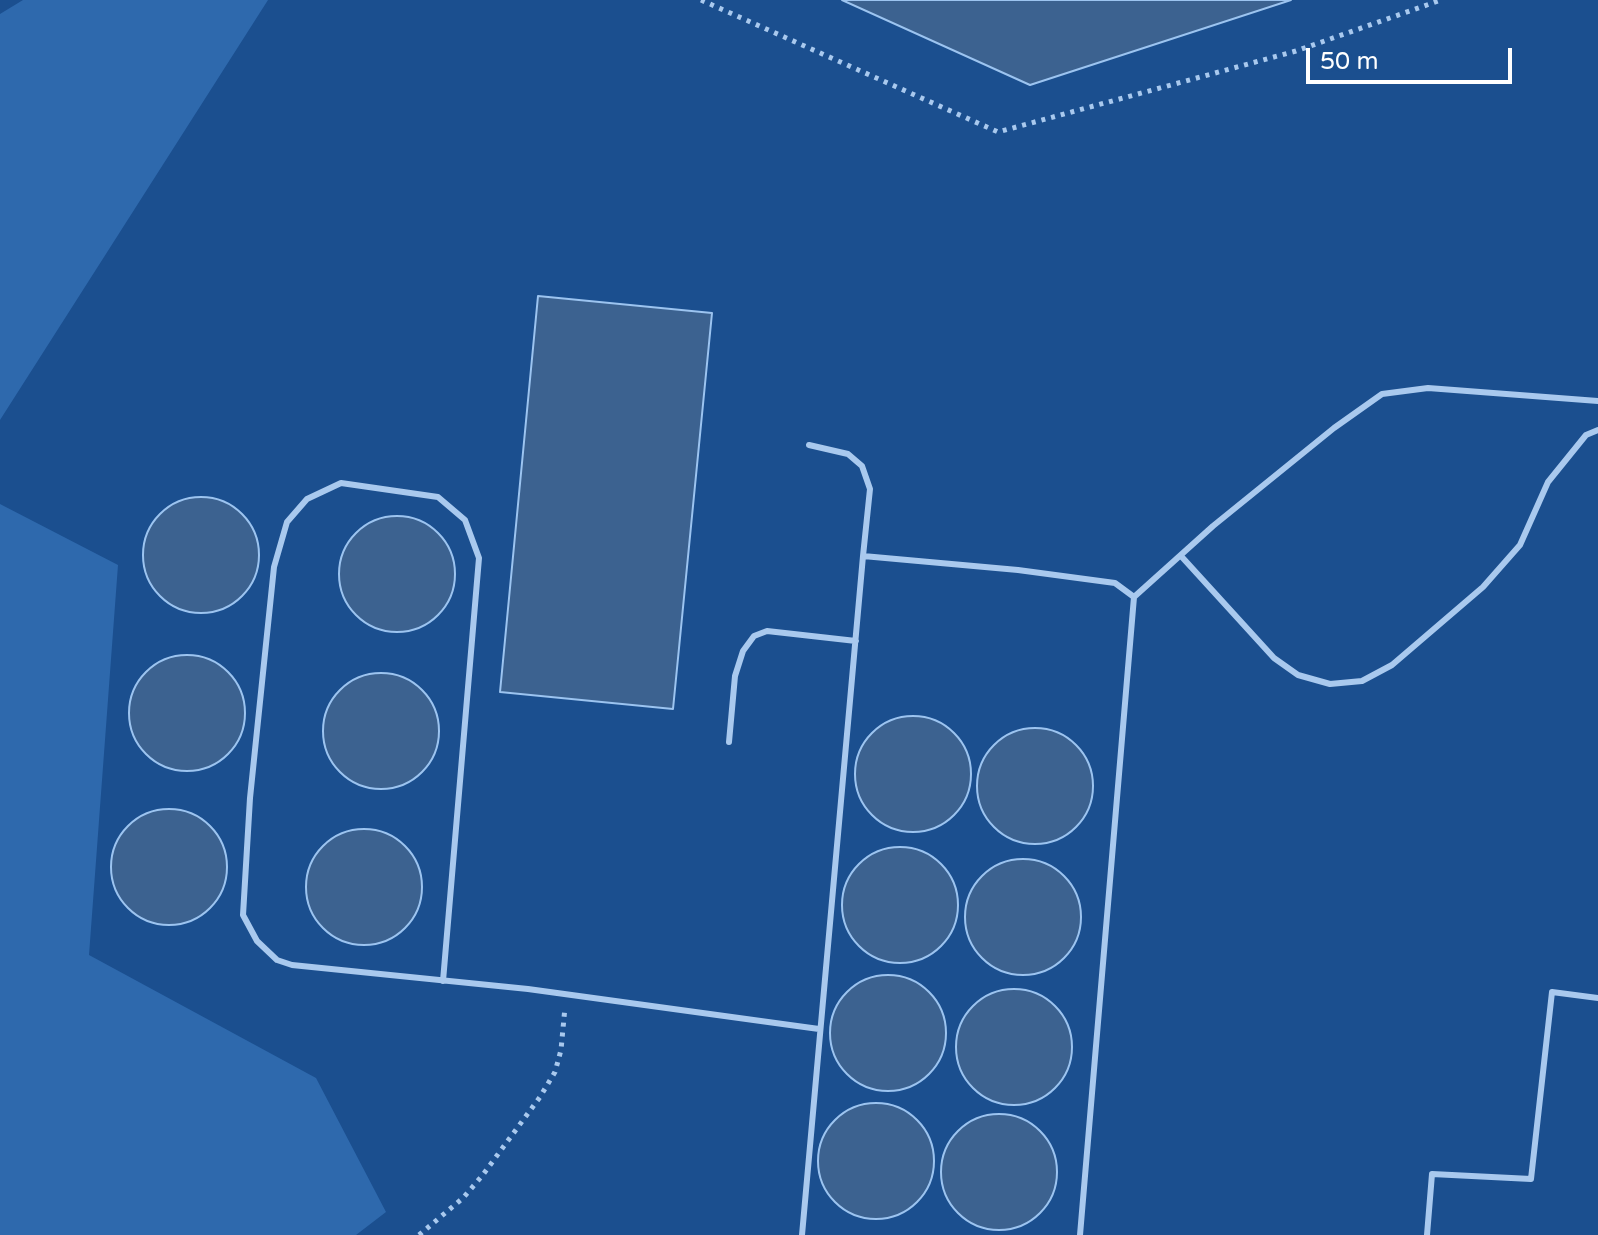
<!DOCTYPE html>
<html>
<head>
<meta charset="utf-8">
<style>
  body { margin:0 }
  #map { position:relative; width:1598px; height:1235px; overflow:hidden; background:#1b4f8f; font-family:"Varela Round",sans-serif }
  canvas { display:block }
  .scale { position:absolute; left:1306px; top:48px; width:206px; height:36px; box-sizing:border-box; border:4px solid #fff; border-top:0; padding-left:10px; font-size:24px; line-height:28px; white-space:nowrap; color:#fff; -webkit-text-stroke:6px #1b4f8f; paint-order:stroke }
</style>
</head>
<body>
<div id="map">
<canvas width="1598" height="1235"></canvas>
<div class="scale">50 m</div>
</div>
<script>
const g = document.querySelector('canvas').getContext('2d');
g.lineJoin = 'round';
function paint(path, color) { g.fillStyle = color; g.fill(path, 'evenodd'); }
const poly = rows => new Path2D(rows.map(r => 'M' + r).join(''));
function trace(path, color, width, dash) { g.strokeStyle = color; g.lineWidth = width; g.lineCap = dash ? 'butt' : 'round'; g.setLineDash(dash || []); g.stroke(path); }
paint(poly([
  [23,0,268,0,0,420,0,14],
  [0,504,118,565,89,955,316,1078,386,1212,356,1235,0,1235]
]), '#2e69ad');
const water = poly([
  [842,0,1291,0,1030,85,842,0],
  [538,296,712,313,673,709,500,692,538,296],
  '143 555a58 58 0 1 1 116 0a58 58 0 1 1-116 0Z',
  '339 574a58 58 0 1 1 116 0a58 58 0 1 1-116 0Z',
  '129 713a58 58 0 1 1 116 0a58 58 0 1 1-116 0Z',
  '323 731a58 58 0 1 1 116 0a58 58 0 1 1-116 0Z',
  '855 774a58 58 0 1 1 116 0a58 58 0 1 1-116 0Z',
  '977 786a58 58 0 1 1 116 0a58 58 0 1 1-116 0Z',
  '111 867a58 58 0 1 1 116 0a58 58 0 1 1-116 0Z',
  '306 887a58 58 0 1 1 116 0a58 58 0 1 1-116 0Z',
  '842 905a58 58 0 1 1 116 0a58 58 0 1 1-116 0Z',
  '965 917a58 58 0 1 1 116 0a58 58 0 1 1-116 0Z',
  '830 1033a58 58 0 1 1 116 0a58 58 0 1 1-116 0Z',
  '956 1047a58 58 0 1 1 116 0a58 58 0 1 1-116 0Z',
  '818 1161a58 58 0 1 1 116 0a58 58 0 1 1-116 0Z',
  '941 1172a58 58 0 1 1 116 0a58 58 0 1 1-116 0Z'
]);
paint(water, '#3c6290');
trace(water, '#9cc4f0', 2);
trace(poly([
  [701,0,998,132,1296,51,1441,0],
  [419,1235,463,1198,482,1176,540,1097,555,1072,561,1050,565,1007]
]), '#a9c9ee', 5, [4, 6]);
trace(poly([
  [809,445,848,454,862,466,870,489,863,556],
  [1181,556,1274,658,1298,675,1330,684,1362,681,1392,665,1483,587,1520,545,1548,482,1586,435,1598,430],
  [729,742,735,676,743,651,754,636,767,631,856,641],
  [443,981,479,558,465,520,438,497,341,483,307,499,287,522,274,567,250,798,243,915,257,941,277,960,292,965,400,976,528,989,819,1029],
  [802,1235,863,556,1018,570,1115,583,1134,597],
  [1080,1235,1134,597,1213,526,1334,428,1382,394,1428,388,1598,401],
  [1427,1235,1432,1174,1531,1179,1552,992,1598,998]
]), '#a9c9ee', 6);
</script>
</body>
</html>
